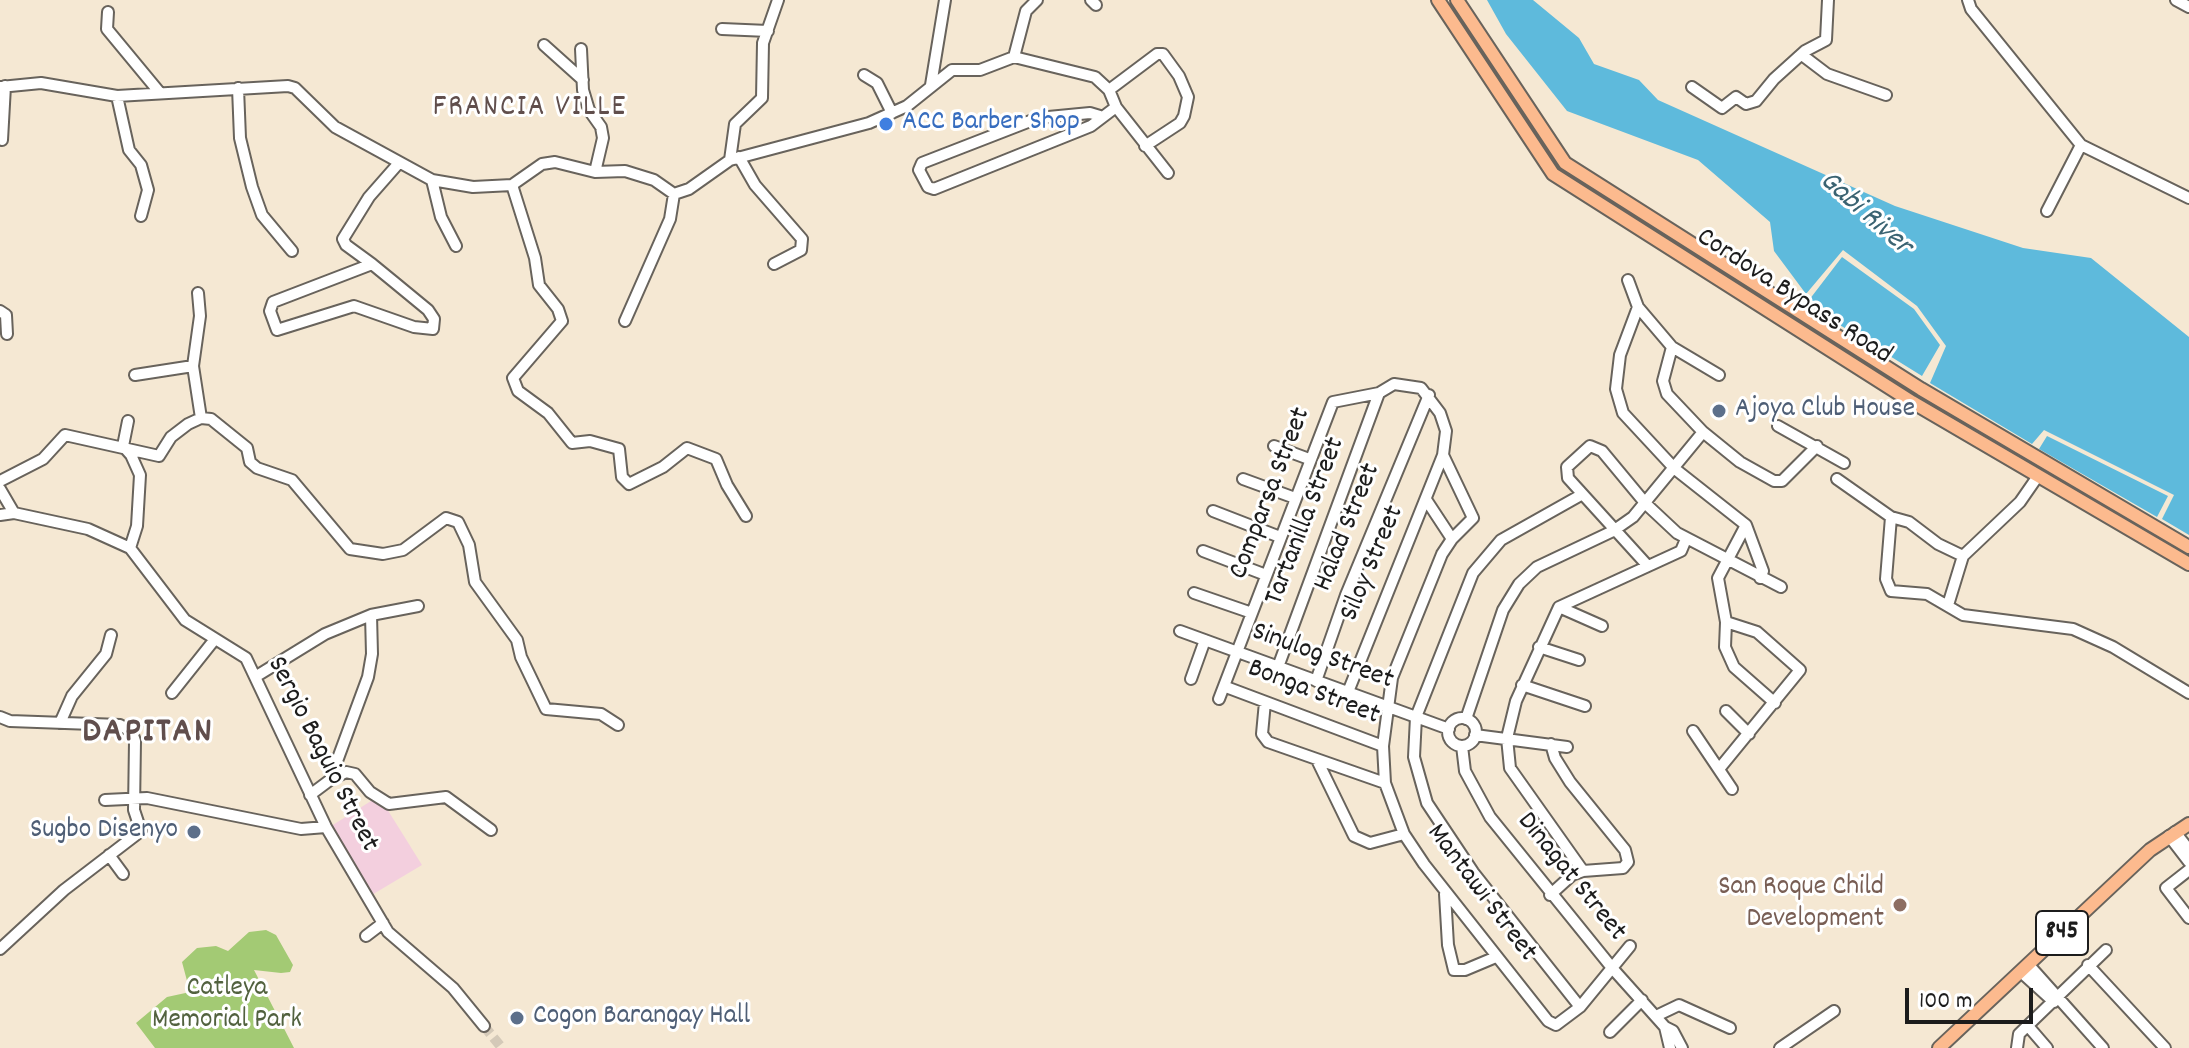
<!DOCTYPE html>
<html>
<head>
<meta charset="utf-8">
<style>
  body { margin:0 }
  #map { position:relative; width:2189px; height:1048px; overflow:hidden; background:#f5e8d3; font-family:Dekko,sans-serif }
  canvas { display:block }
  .scale { position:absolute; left:1905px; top:988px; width:128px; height:36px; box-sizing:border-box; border:4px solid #1c1c1c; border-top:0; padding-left:10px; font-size:24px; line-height:28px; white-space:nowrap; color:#1c1c1c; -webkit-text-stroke:6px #fff; paint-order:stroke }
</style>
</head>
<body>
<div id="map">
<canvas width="2189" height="1048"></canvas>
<div class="scale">100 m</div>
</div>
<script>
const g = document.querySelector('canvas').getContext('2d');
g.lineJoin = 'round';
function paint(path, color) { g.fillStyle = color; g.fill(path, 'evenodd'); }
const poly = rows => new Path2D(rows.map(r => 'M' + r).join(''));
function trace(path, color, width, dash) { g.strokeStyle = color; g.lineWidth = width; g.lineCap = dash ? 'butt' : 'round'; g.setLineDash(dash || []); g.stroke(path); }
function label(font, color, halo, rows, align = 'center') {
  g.font = font + ' Dekko,sans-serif'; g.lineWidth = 6; g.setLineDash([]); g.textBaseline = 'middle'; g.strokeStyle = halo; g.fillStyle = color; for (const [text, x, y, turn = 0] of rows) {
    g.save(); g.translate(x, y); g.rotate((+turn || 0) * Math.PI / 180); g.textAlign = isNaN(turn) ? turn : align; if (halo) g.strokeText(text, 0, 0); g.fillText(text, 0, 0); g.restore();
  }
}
paint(poly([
  [379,796,422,865,370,896,328,828]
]), '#f3cfde');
paint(poly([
  [266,930,276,935,293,965,290,972,281,973,254,970,294,1048,155,1048,136,1023,167,997,190,992,182,962,197,948,216,946,228,951,249,932]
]), '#a3ca74');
paint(poly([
  [1487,0,1533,0,1579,38,1594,64,1639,80,1658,100,1895,206,2023,248,2091,258,2189,337,2189,535,2162,519,2174,495,2044,430,2032,444,1930,383,1946,346,1917,306,1843,250,1806,294,1774,251,1770,222,1698,160,1567,111,1506,34],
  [1842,257,1914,309,1940,345,1922,376,1806,304],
  [2047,436,2168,496,2157,517,2039,449]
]), '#5ebadc');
trace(poly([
  [484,1026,502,1048]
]), '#d4c9b8', 10, [10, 5]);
const minor = poly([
  [1091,0,1096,5],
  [1968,0,1971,9,2081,145,2189,198],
  [2176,0,2189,7],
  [108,12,107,29,160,93],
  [722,29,768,31],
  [544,45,583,80],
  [581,49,583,90,589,110,601,127,603,138,595,172],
  [1802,55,1827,74,1886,95],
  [1014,57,1026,11,1037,0],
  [864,75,877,83,892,113],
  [931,85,945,0],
  [0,87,41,83,117,96,288,86,295,88,335,127,432,180,473,187,512,185,542,164,555,162,595,172,625,171,654,180,674,194,689,189,730,160,869,123,907,106,952,70,980,70,1014,57,1095,77,1109,90,1116,107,1168,173],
  [1692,87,1722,108,1736,97,1746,104,1756,101,1774,79,1805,51,1826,40,1828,0],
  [238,88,240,138,252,187,262,215,292,251],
  [1109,90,1157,54,1163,54,1179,76,1188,97,1184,116,1180,123,1145,146],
  [117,96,129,150,141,165,148,190,141,216],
  [1100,116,1090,113,1038,118,922,163,919,170,928,187,934,189,1091,126,1116,107],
  [2,140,5,86],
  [739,157,755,185,802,239,801,250,774,264],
  [730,160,735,124,762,98,763,43,778,0],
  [432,180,441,217,456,246],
  [512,185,535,258,539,285,558,309,562,321,513,378,518,391,548,413,572,443,590,441,619,449,622,477,629,484,663,467,687,448,716,459,727,485,746,516],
  [2047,211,2081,145],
  [372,264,273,302,270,311,277,330,354,306,414,327,433,329,434,319,428,310,394,282,372,264,346,245,343,239,369,197,398,164],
  [1628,280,1638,307,1620,355,1616,389,1623,413,1675,469,1746,525,1763,571,1760,578],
  [198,293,200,316,193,366,201,418],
  [1638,307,1672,347,1719,375],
  [0,311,6,315,7,334],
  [625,321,670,219,674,194],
  [1672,347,1663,381,1667,394,1703,432,1740,462,1774,481,1782,481,1817,446],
  [135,375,193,366],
  [128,421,123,446,131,455,140,475,137,526,130,548],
  [1778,426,1844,463],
  [1274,446,1309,459],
  [1243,479,1295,498],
  [1837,479,1891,517,1909,522,1938,544,1963,556],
  [0,481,43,459,65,435,159,456,171,437,188,424,201,418,211,419,247,448,250,462,257,468,292,480,350,549,383,554,403,550,446,518,458,522,469,545,475,582,517,640,521,657,546,709,601,714,618,725],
  [0,489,14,513],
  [1427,501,1452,539],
  [1213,511,1280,537],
  [0,515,14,513,88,529,130,548,185,620,246,658,326,827,388,932,453,988,484,1026],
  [1891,517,1886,579,1891,591,1927,594,1963,615,2073,629,2113,647,2189,693],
  [1203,551,1266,575],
  [1647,565,1568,478,1567,467,1590,446,1602,451,1646,504,1677,533,1781,587],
  [1194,593,1252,613],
  [1948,605,1963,556,2020,502,2038,476],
  [1559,607,1602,626],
  [1726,622,1725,647,1734,667,1775,703],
  [1180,631,1449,729],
  [1539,647,1579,660],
  [1278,667,1379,393],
  [255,677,325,634,371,615,418,606],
  [1191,679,1205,640],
  [1316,681,1346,595,1429,395],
  [1522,685,1585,706],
  [1226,687,1383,746],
  [1348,692,1443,455],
  [172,693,215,639],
  [1219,699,1333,402,1379,393,1394,384,1421,388,1440,413,1446,431,1443,455,1473,518,1452,539,1442,554,1392,678,1383,746,1385,783,1404,834,1424,864,1548,1021,1556,1025,1580,1007,1630,946],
  [1265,702,1262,734,1268,742,1385,783],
  [1726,711,1749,734],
  [0,717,10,721,120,725,132,732,135,741,134,810,141,831,64,890,0,949],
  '1448 732a14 14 0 1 1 28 0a14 14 0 1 1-28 0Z',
  [1466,719,1503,610,1519,584,1537,567,1613,531,1633,517,1703,432],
  [60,723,72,696,106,654,111,635],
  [1693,731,1732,789],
  [1475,735,1567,747],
  [1462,746,1465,771,1490,817,1613,969,1665,1027,1673,1031,1682,1048],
  [1318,762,1354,836,1370,843,1404,834],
  [1719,769,1800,670,1757,632,1726,622,1718,578,1746,525],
  [330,780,346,772,355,774,370,792,389,804,446,797,491,830],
  [310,795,330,780,368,677,372,654,371,615],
  [105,800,147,798,301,829,326,827],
  [2175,832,2189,850],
  [2169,836,2189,862],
  [109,855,123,874],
  [2189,870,2166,888,2189,918],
  [1583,871,1510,768,1507,738,1516,701,1559,607,1681,551,1686,539],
  [1445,894,1448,945,1454,970,1465,970,1496,957],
  [1550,895,1572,875,1583,871,1623,868,1628,862,1625,850,1570,782,1555,758,1551,744],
  [366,936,383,923],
  [2028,964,2103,1048],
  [2088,965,2165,1048],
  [2021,972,2054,1002],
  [1580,1007,1473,872,1427,803,1414,757,1416,717,1473,573,1501,540,1581,495],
  [1656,1016,1679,1005,1730,1028],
  [2028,1026,2047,1048],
  [1665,1027,1670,1048],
  [1610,1032,1642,1000],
  [1780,1048,1834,1011],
  [2017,1048,2019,1034,2106,950]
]);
const major = poly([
  [1438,0,1553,174,1912,402,2189,564],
  [1457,0,1565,163,1921,389,2189,547],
  [1939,1048,2150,850,2189,824]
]);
trace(minor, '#68635c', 14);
trace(major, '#68635c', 16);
trace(minor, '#fff', 10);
trace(major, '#fcba8e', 12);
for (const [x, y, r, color] of [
  [886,124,8,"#3f7fe0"],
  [1719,411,8,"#5c6f8a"],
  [194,832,8,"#5c6f8a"],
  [1900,905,8,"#8d6e63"],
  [517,1018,8,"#5c6f8a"]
]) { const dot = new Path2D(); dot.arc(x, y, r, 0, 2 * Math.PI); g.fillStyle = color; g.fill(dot); trace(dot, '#fff', 3); }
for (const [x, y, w] of [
  [2062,933,52]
]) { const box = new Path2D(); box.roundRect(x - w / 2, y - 22, w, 44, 6); g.fillStyle = '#fff'; g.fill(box); trace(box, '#1c1c1c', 2); }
label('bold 26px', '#1c1c1c', null, [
  ["845",2062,933]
]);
label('28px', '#366cbe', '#fff', [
  ["ACC Barber Shop",902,124]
], 'left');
label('28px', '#1c1c1c', '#fff', [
  ["Cordova Bypass Road",1793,298,33],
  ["Comparsa Street",1272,494,-69],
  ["Tartanilla Street",1307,522,-69],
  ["Halad Street",1349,528,-68],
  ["Siloy Street",1374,564,-67],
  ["Sinulog Street",1322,658,20],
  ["Bonga Street",1313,694,21],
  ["Sergio Baguio Street",321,755,63],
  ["Dinagat Street",1570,878,51],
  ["Mantawi Street",1480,894,53]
]);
label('28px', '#4e5e75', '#fff', [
  ["Ajoya Club House",1735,411],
  ["Sugbo Disenyo",178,832,"right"],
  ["Cogon Barangay Hall",533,1018]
], 'left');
label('28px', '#785e54', '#fff', [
  ["San Roque Child",1884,889],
  ["Development",1884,921]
], 'right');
label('28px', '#52623f', '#fff', [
  ["Catleya",227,990],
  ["Memorial Park",227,1022]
]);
g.letterSpacing = '2px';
label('30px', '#604e4c', '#fff', [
  ["FRANCIA VILLE",530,110]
]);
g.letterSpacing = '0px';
label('italic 30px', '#3a6372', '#fff', [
  ["Gabi River",1864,215,41]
]);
g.letterSpacing = '2px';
label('bold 36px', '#604e4c', '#fff', [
  ["DAPITAN",148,735]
]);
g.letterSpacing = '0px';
</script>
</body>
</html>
